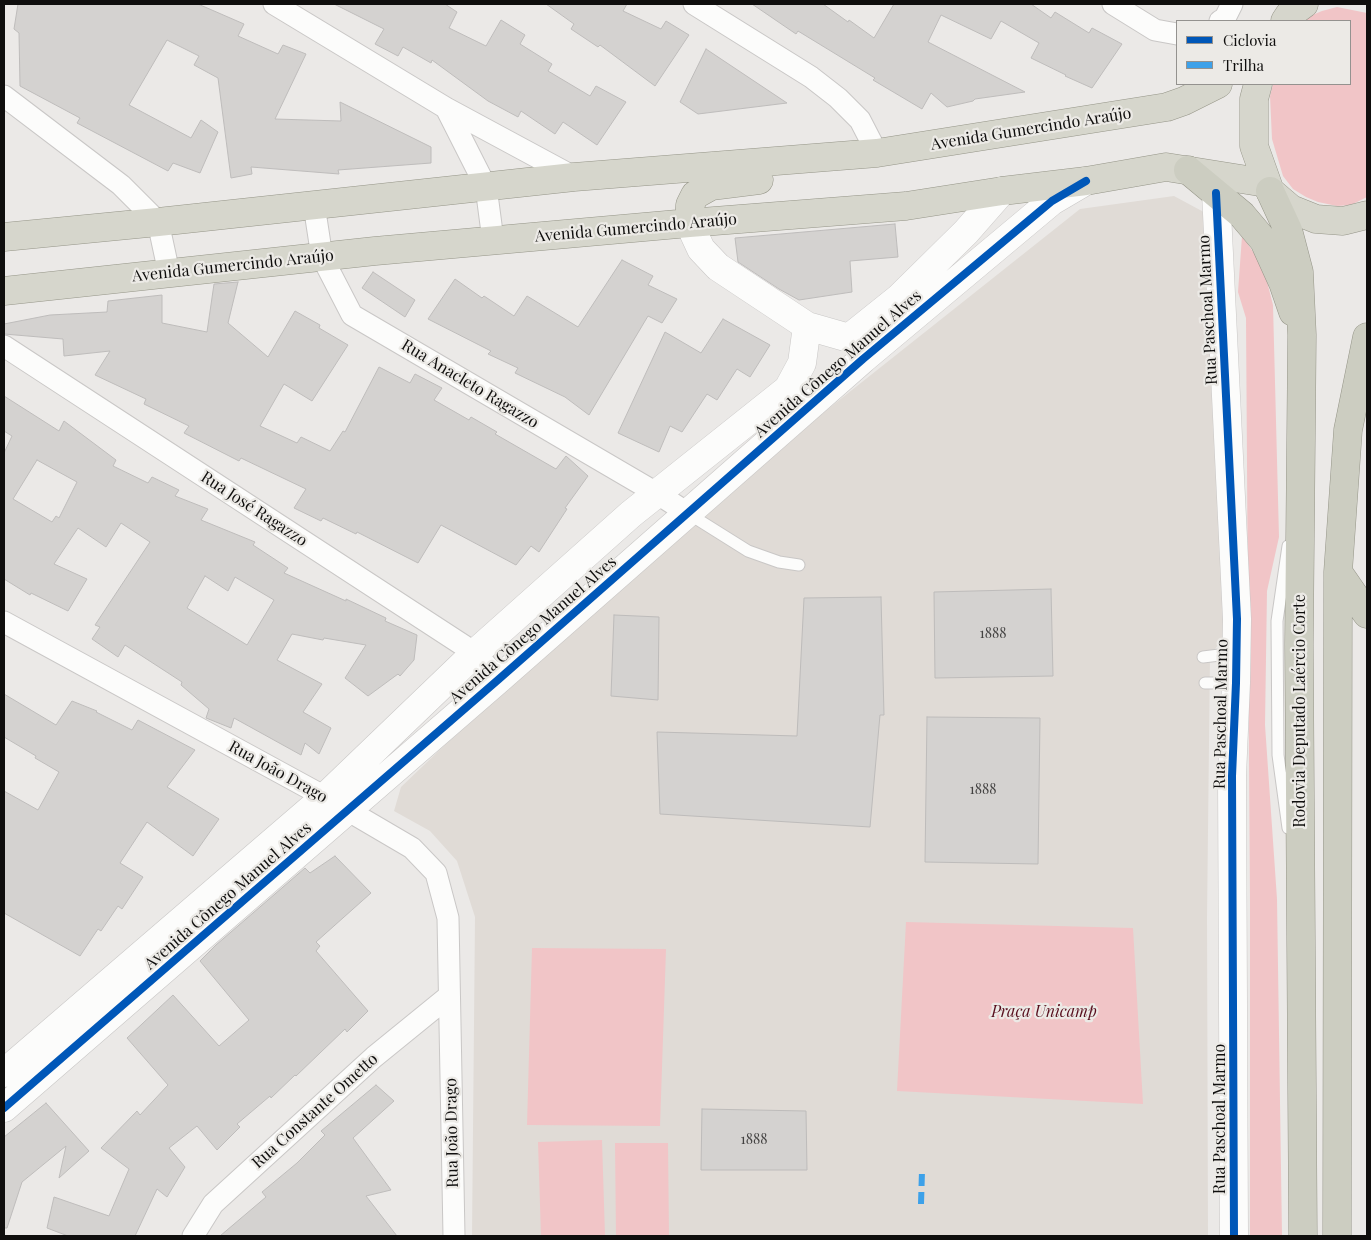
<!DOCTYPE html>
<html>
<head>
<meta charset="utf-8">
<style>
  body { margin:0 }
  #map { position:relative; width:1371px; height:1240px; overflow:hidden; background:#ebe9e7; font-family:"Playfair Display",serif }
  canvas { display:block }
  .frame { position:absolute; inset:0; border:5px solid #0f0e0d; pointer-events:none }
  .legend { position:absolute; left:1176px; top:20px; width:175px; height:65px; box-sizing:border-box; background:#eceae6; border:1px solid #94928f; margin:0; padding:6px 9px; list-style:none; font-size:15px; color:#0f0e0d }
  .legend li { display:flex; align-items:center; gap:10px; height:25px }
  .legend b { width:25px; border:1px solid #94928f }
</style>
</head>
<body>
<div id="map">
<canvas width="1371" height="1240"></canvas>
<div class="frame"></div>
<ul class="legend">
<li><b style="height:6px;background:#0057b8"></b>Ciclovia</li>
<li><b style="height:6px;background:#3da1e9"></b>Trilha</li>
</ul>
</div>
<script>
const g = document.querySelector('canvas').getContext('2d');
g.lineJoin = 'round';
function paint(path, color) { g.fillStyle = color; g.fill(path, 'evenodd'); }
const poly = rows => new Path2D(rows.map(r => 'M' + r).join(''));
function trace(path, color, width, dash) { g.strokeStyle = color; g.lineWidth = width; g.lineCap = dash ? 'butt' : 'round'; g.setLineDash(dash || []); g.stroke(path); }
function label(font, color, halo, rows, align = 'center') {
  g.font = font + ' "Playfair Display",serif'; g.lineWidth = 4.5; g.setLineDash([]); g.textBaseline = 'middle'; g.strokeStyle = halo; g.fillStyle = color; for (const [text, x, y, turn = 0] of rows) {
    g.save(); g.translate(x, y); g.rotate((+turn || 0) * Math.PI / 180); g.textAlign = isNaN(turn) ? turn : align; if (halo) g.strokeText(text, 0, 0); g.fillText(text, 0, 0); g.restore();
  }
}
paint(poly([
  [1174,196,1213,217,1237,619,1210,656,1207,918,1208,1236,472,1236,475,917,457,861,430,831,394,811,401,787,448,742,823,413,1080,209]
]), '#e0dbd6');
paint(poly([
  [1337,7,1367,13,1367,197,1351,205,1337,206,1318,202,1306,197,1293,189,1283,176,1272,139,1270,96,1273,84,1350,84,1350,21,1305,21,1310,16,1322,11],
  [1242,236,1263,266,1273,305,1279,537,1267,591,1265,725,1277,899,1282,1236,1250,1236,1250,903,1246,318,1238,292],
  [906,922,1133,928,1143,1104,897,1091],
  [532,948,666,949,660,1126,527,1125],
  [602,1140,605,1236,541,1236,538,1142],
  [615,1143,668,1143,669,1236,616,1236]
]), '#f1c5c7');
const building = poly([
  [18,4,198,4,244,24,238,36,278,54,283,45,306,54,275,119,341,121,340,102,431,147,431,163,338,170,339,174,251,167,252,174,231,178,218,78,194,65,199,56,167,40,129,105,191,138,201,120,218,132,200,173,173,163,168,171,77,123,80,118,20,86,19,33,14,29,18,4],
  [334,4,445,4,457,12,449,28,486,46,501,20,525,35,520,44,552,64,548,71,590,96,596,86,626,102,597,145,563,122,555,134,521,111,518,117,488,101,432,60,431,63,403,47,398,56,375,44,384,29,334,4],
  [546,4,627,4,623,11,661,29,666,21,689,35,655,86,600,45,598,47,571,29,574,24,546,4],
  [752,4,823,4,848,22,849,20,874,38,894,4,1031,4,1051,18,1055,12,1089,33,1092,28,1122,44,1092,88,1065,76,1066,75,1031,58,1039,43,1001,21,991,39,941,15,928,42,1025,92,975,99,973,101,947,107,931,93,922,109,873,80,875,78,798,31,796,34,752,4],
  [706,49,787,103,698,114,680,102,706,49],
  [895,224,898,257,850,261,852,292,799,300,779,289,738,262,735,238,895,224],
  [622,260,653,276,648,285,677,299,662,323,648,316,589,415,565,397,515,373,518,368,488,354,491,351,428,319,455,279,482,298,484,296,514,316,527,296,578,327,622,260],
  [373,272,415,300,405,317,362,288,373,272],
  [238,282,228,323,268,357,295,311,320,325,319,328,348,345,312,401,284,384,260,426,297,443,301,437,330,451,343,431,345,432,379,367,410,383,415,374,442,388,434,400,469,420,471,417,497,432,495,434,556,469,566,456,588,476,565,508,567,509,539,552,531,546,516,565,441,525,418,563,357,532,356,534,323,518,321,521,294,508,306,489,241,458,239,461,184,433,189,426,144,404,146,399,95,375,110,351,64,356,63,339,4,334,4,324,50,315,107,312,108,301,162,295,162,323,207,332,214,284,238,282],
  [723,319,770,345,750,377,737,369,717,400,707,394,682,432,670,426,659,452,618,433,665,332,701,353,723,319],
  [4,396,59,431,64,421,116,460,113,466,148,483,152,477,179,490,175,496,208,509,201,520,255,542,253,545,288,568,284,573,346,601,346,599,386,618,385,621,417,635,414,660,400,676,398,674,368,696,345,678,366,645,324,638,323,640,292,634,277,660,322,684,303,712,331,728,319,754,305,743,301,755,234,718,231,728,206,718,209,709,181,685,182,682,125,645,118,657,92,639,100,627,95,625,150,542,121,523,106,547,78,528,54,564,87,579,68,611,31,593,30,595,4,579,4,453,12,436,4,431,4,396],
  [37,460,77,482,59,518,56,516,52,522,13,499,37,460],
  [205,576,228,591,235,577,274,600,247,645,187,608,205,576],
  [1051,589,1053,676,935,678,934,592,1051,589],
  [881,597,884,715,880,715,870,827,660,814,657,732,797,736,804,598,881,597],
  [614,615,659,617,658,700,611,696,614,615],
  [4,694,56,725,72,701,97,711,96,712,132,730,138,720,195,750,167,787,219,819,193,856,147,822,120,863,143,877,122,909,118,906,101,931,98,929,80,956,4,913,4,791,38,810,59,772,35,758,36,756,4,737,4,694],
  [927,717,1040,718,1038,864,925,862,927,717],
  [335,856,371,893,316,942,320,946,316,951,368,1011,347,1032,345,1029,296,1076,295,1075,271,1098,270,1096,237,1124,240,1127,217,1150,197,1126,169,1148,185,1167,167,1197,157,1189,135,1236,68,1236,47,1228,54,1197,109,1216,129,1169,101,1148,137,1111,140,1115,168,1085,127,1038,173,995,219,1046,249,1020,200,961,216,945,305,868,310,873,335,856],
  [376,1085,394,1101,353,1138,391,1190,366,1196,397,1236,220,1236,266,1197,262,1192,297,1163,325,1135,321,1131,376,1085],
  [46,1103,89,1151,59,1178,66,1146,22,1182,7,1228,4,1228,4,1137,46,1103],
  [702,1109,806,1111,807,1170,701,1170,702,1109]
]);
paint(building, '#d4d2d0');
trace(building, '#bebcbb', 1);
const service = poly([
  [689,514,748,551,779,562,799,565],
  [1288,546,1277,621,1278,755,1288,828],
  [1203,657,1236,653],
  [1205,683,1236,683]
]);
const minor = poly([
  [274,4,446,108,574,177],
  [694,4,811,77,838,98,860,120,877,153],
  [1113,4,1155,30,1177,34],
  [1220,21,1225,18,1232,4],
  [4,96,121,185,158,222,169,273],
  [446,108,486,187,493,240],
  [314,205,322,257,352,315,658,494,689,514],
  [4,346,475,653,499,679],
  [4,622,325,797,412,848,436,873,448,918,454,1236],
  [193,1236,213,1204,374,1057,449,996]
]);
const tertiary = poly([
  [1216,193,1237,619,1236,683,1232,776,1234,1236],
  [689,223,701,249,718,267,807,326,849,338],
  [849,338,899,298,966,232,1002,191],
  [4,1073,325,797,475,653,631,514,788,389,802,363,807,326],
  [4,1108,499,679,863,359,1052,201,1086,181]
]);
const trunk = poly([
  [1285,21,1289,15,1304,4],
  [1258,84,1254,99,1254,146,1270,191,1291,209,1316,219,1343,221,1367,215],
  [689,223,690,205,695,195,711,186,759,180],
  [4,237,158,222,574,177,877,153,1167,107,1184,101,1218,84],
  [4,291,375,251,689,223,906,206,1002,191,1086,181,1166,167,1266,183]
]);
const motorway = poly([
  [1188,170,1242,215,1264,241,1283,283,1293,312],
  [1270,191,1288,230,1299,272,1302,335,1299,644,1303,1236],
  [1338,572,1367,614],
  [1337,1236,1338,572,1348,430,1367,337]
]);
trace(service, '#c9c7c6', 13);
trace(minor, '#c9c7c6', 23);
trace(tertiary, '#c9c7c6', 29);
trace(trunk, '#959588', 29);
trace(motorway, '#959588', 29);
trace(service, '#fcfcfb', 11);
trace(minor, '#fcfcfb', 21);
trace(tertiary, '#fcfcfb', 28);
trace(trunk, '#d6d6cc', 28);
trace(motorway, '#cccdc1', 28);
trace(poly([
  [921,1204,922,1171]
]), '#3da1e9', 6, [12, 6]);
trace(poly([
  [1216,193,1237,619,1236,683,1232,776,1234,1236],
  [4,1108,499,679,863,359,1052,201,1086,181]
]), '#0057b8', 8);
label('14px', '#424140', null, [
  ["1888",993,634],
  ["1888",983,790],
  ["1888",754,1140]
]);
label('16px', '#0f0e0d', '#eceae6', [
  ["Avenida Gumercindo Araújo",1031,129,-9],
  ["Avenida Gumercindo Araújo",636,228,-5],
  ["Avenida Gumercindo Araújo",233,266,-6],
  ["Rua Paschoal Marmo",1208,310,-93],
  ["Avenida Cônego Manuel Alves",838,364,-41],
  ["Rua Anacleto Ragazzo",470,384,31],
  ["Rua José Ragazzo",254,509,33],
  ["Avenida Cônego Manuel Alves",533,630,-41],
  ["Rodovia Deputado Laércio Corte",1300,711,-90],
  ["Rua Paschoal Marmo",1221,714,-89],
  ["Rua João Drago",278,772,29],
  ["Avenida Cônego Manuel Alves",228,896,-41],
  ["Rua Constante Ometto",315,1111,-42],
  ["Rua Paschoal Marmo",1220,1119,-90],
  ["Rua João Drago",452,1133,-91]
]);
label('italic 16px', '#570e1d', '#eceae6', [
  ["Praça Unicamp",1044,1012]
]);
</script>
</body>
</html>
